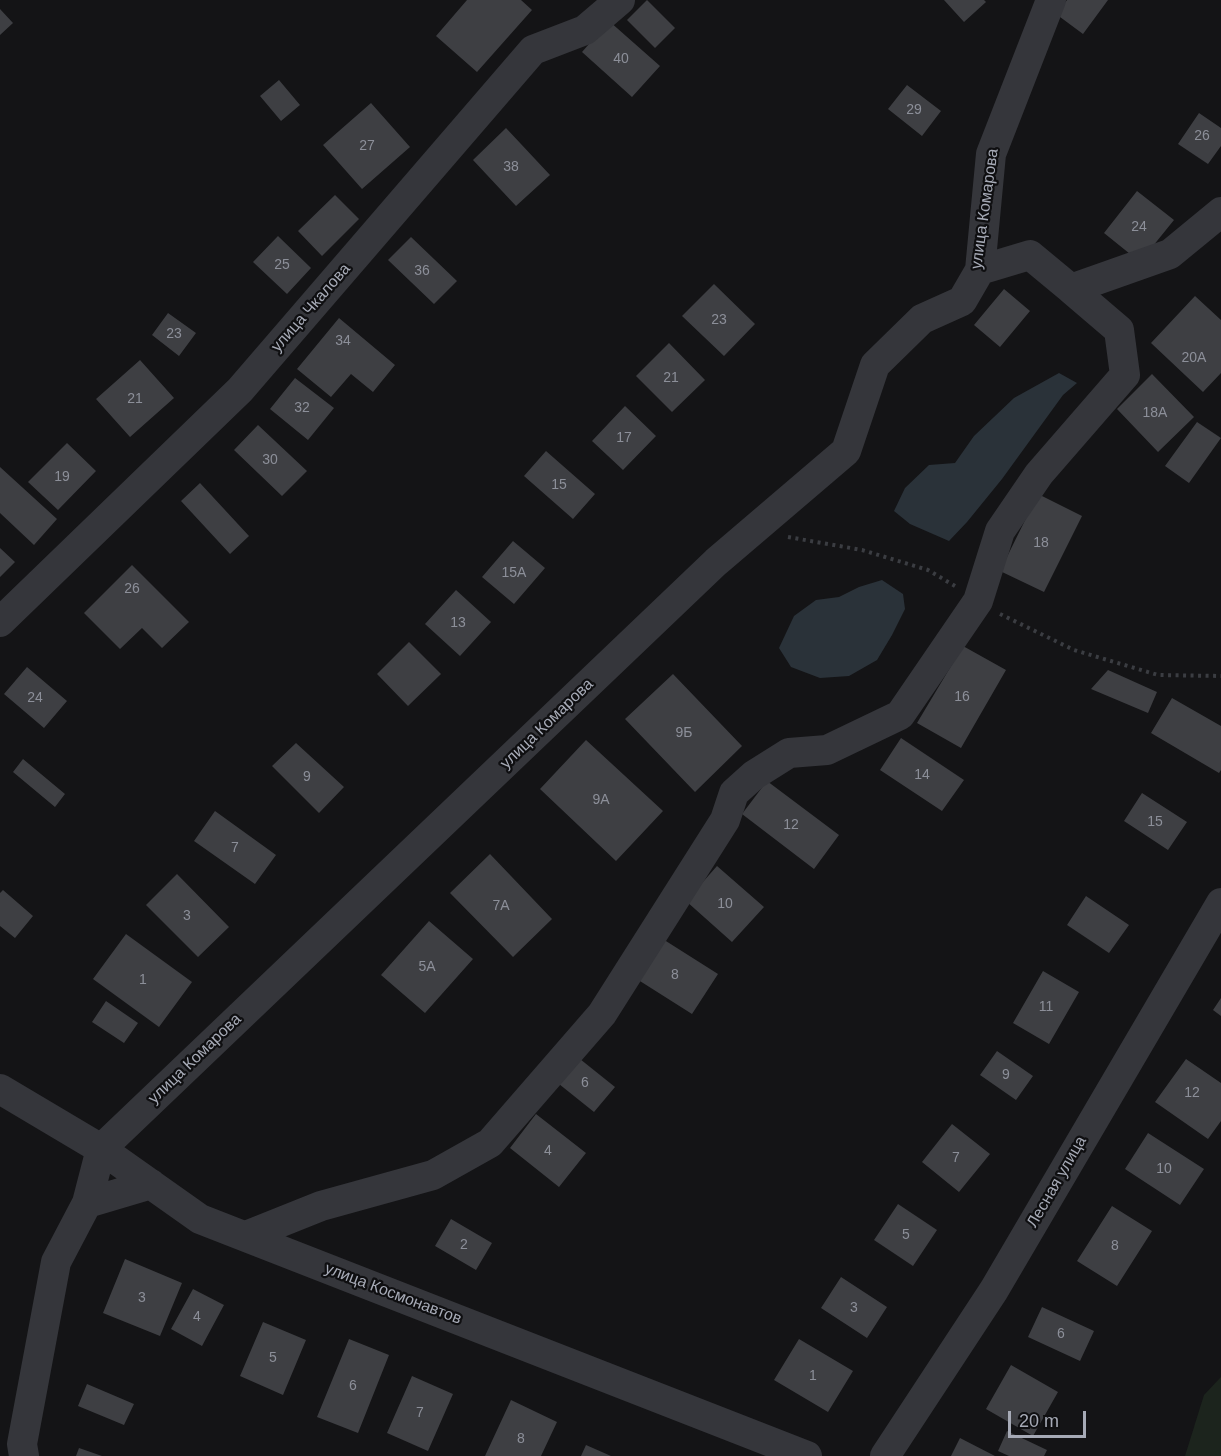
<!DOCTYPE html>
<html>
<head>
<meta charset="utf-8">
<style>
  body { margin:0 }
  #map { position:relative; width:1221px; height:1456px; overflow:hidden; background:#141416; font-family:Arial,sans-serif }
  canvas { display:block }
  .scale { position:absolute; left:1008px; top:1411px; width:78px; height:27px; box-sizing:border-box; border:3px solid #a6aab6; border-top:0; padding-left:8px; font-size:18px; line-height:21px; white-space:nowrap; color:#a6aab6; -webkit-text-stroke:4px #0f0f11; paint-order:stroke }
</style>
</head>
<body>
<div id="map">
<canvas width="1221" height="1456"></canvas>
<div class="scale">20 m</div>
</div>
<script>
const g = document.querySelector('canvas').getContext('2d');
g.lineJoin = 'round';
function paint(path, color) { g.fillStyle = color; g.fill(path, 'evenodd'); }
const poly = rows => new Path2D(rows.map(r => 'M' + r).join(''));
function trace(path, color, width, dash) { g.strokeStyle = color; g.lineWidth = width; g.lineCap = dash ? 'butt' : 'round'; g.setLineDash(dash || []); g.stroke(path); }
function label(font, color, halo, rows, align = 'center') {
  g.font = font + ' Arial,sans-serif'; g.lineWidth = 4.5; g.setLineDash([]); g.textBaseline = 'middle'; g.strokeStyle = halo; g.fillStyle = color; for (const [text, x, y, turn = 0] of rows) {
    g.save(); g.translate(x, y); g.rotate((+turn || 0) * Math.PI / 180); g.textAlign = isNaN(turn) ? turn : align; if (halo) g.strokeText(text, 0, 0); g.fillText(text, 0, 0); g.restore();
  }
}
paint(poly([
  [1221,1377,1221,1456,1185,1456,1204,1395]
]), '#1c241d');
paint(poly([
  [1059,373,1077,383,1063,395,1002,479,967,522,949,541,910,524,894,511,905,488,929,465,955,463,974,436,1014,398],
  [882,580,903,594,905,609,892,635,877,660,849,676,820,678,791,667,779,648,794,616,816,600,839,597,859,587]
]), '#2a3239');
paint(poly([
  [467,0,521,0,532,10,477,72,436,36],
  [647,0,675,28,655,48,627,20],
  [944,0,984,0,986,2,964,22],
  [1067,0,1108,0,1083,34,1056,14],
  [0,9,13,23,0,35],
  [609,21,660,66,632,97,582,52],
  [279,80,300,105,281,121,260,96],
  [907,85,941,111,922,136,888,109],
  [371,103,410,147,362,189,323,145],
  [1199,113,1221,128,1221,146,1208,164,1178,144],
  [506,128,550,175,516,206,473,160],
  [1137,191,1174,220,1140,262,1104,233],
  [335,195,359,219,322,256,298,231],
  [278,236,311,268,287,294,253,262],
  [411,237,457,281,434,304,388,260],
  [714,284,755,324,724,356,682,316],
  [1004,289,1030,311,1000,347,974,325],
  [1195,296,1221,320,1221,373,1203,392,1151,343],
  [168,313,196,333,179,356,152,335],
  [339,318,395,365,373,392,351,374,331,397,297,369],
  [669,343,705,380,672,412,636,376],
  [140,360,174,398,130,437,96,399],
  [1152,374,1194,417,1158,452,1117,409],
  [295,378,334,408,308,440,270,409],
  [625,406,656,436,623,470,592,441],
  [1197,422,1221,438,1189,483,1165,466],
  [258,425,307,471,282,496,234,450],
  [67,443,96,471,58,510,28,482],
  [546,451,595,494,573,519,524,476],
  [0,467,57,519,34,545,0,513],
  [200,483,249,536,230,554,181,501],
  [1038,494,1082,516,1044,592,1000,571],
  [513,541,545,568,514,604,482,577],
  [0,548,15,562,0,577],
  [132,565,189,622,162,648,142,628,120,649,84,613],
  [456,590,491,622,460,656,425,624],
  [409,642,441,674,408,706,377,674],
  [963,646,1006,670,961,748,917,723],
  [27,667,67,701,44,728,4,694],
  [1108,670,1157,692,1148,713,1091,689],
  [673,674,742,746,695,792,625,719],
  [1172,698,1221,726,1221,770,1219,773,1151,733],
  [901,738,964,780,942,811,880,770],
  [586,740,663,811,616,861,540,789],
  [296,743,344,787,319,813,272,766],
  [23,759,65,794,55,807,13,772],
  [767,781,839,835,814,869,742,814],
  [1142,793,1187,822,1168,850,1124,821],
  [215,811,276,855,255,884,194,841],
  [490,854,552,919,513,957,450,893],
  [717,866,764,907,732,942,686,901],
  [177,874,229,927,198,957,146,905],
  [3,890,33,916,15,938,0,926,0,893],
  [1086,896,1129,925,1109,953,1067,925],
  [429,921,473,959,425,1013,381,975],
  [126,934,192,982,159,1027,93,979],
  [658,936,718,974,692,1014,632,976],
  [1043,971,1079,992,1049,1044,1013,1023],
  [1221,998,1221,1016,1213,1010],
  [106,1001,138,1023,124,1043,92,1022],
  [997,1051,1033,1076,1016,1100,980,1075],
  [575,1055,615,1087,594,1112,554,1080],
  [1186,1059,1221,1083,1221,1121,1208,1139,1155,1102],
  [536,1114,586,1153,559,1187,510,1148],
  [952,1124,990,1154,959,1192,922,1162],
  [1148,1133,1204,1169,1180,1205,1125,1169],
  [898,1204,937,1230,913,1266,874,1240],
  [1112,1206,1152,1231,1117,1286,1077,1261],
  [451,1219,492,1243,476,1270,435,1246],
  [125,1259,182,1283,160,1336,103,1313],
  [841,1277,887,1307,867,1338,821,1308],
  [193,1289,224,1305,202,1346,171,1329],
  [1042,1307,1094,1331,1080,1361,1028,1337],
  [263,1322,306,1340,283,1395,240,1376],
  [349,1339,389,1355,358,1433,317,1417],
  [799,1339,853,1371,828,1412,774,1380],
  [1011,1365,1058,1392,1033,1436,986,1409],
  [412,1376,453,1394,428,1451,387,1433],
  [87,1384,134,1404,124,1425,78,1406],
  [511,1400,557,1422,541,1456,485,1456],
  [1007,1431,1047,1450,1044,1456,1009,1456,998,1451],
  [960,1438,995,1456,951,1456],
  [586,1445,611,1456,581,1456],
  [79,1448,102,1456,76,1456]
]), '#3e3f43');
trace(poly([
  [788,537,862,550,928,570,955,586],
  [1000,614,1074,650,1158,675,1221,676]
]), '#3b3d42', 4, [3, 4.5]);
trace(poly([
  [980,270,1030,255,1071,289],
  [0,622,240,390,533,50,585,30,620,0],
  [0,1089,101,1149,200,1219,807,1456],
  [87,1203,151,1184],
  [246,1236,321,1206,433,1175,490,1143,602,1014,725,820,734,793,754,775,789,753,827,750,900,715,978,601,1000,531,1039,474,1125,375,1119,330,1071,289,1170,254,1221,212],
  [24,1456,22,1444,56,1262,87,1203,101,1149,716,562,846,451,875,365,922,319,962,301,980,270,991,154,1051,0],
  [885,1456,994,1290,1221,903]
]), '#35363b', 30);
label('14px', '#8c8f99', null, [
  ["40",621,59],
  ["29",914,110],
  ["26",1202,136],
  ["27",367,146],
  ["38",511,167],
  ["24",1139,227],
  ["25",282,265],
  ["36",422,271],
  ["23",719,320],
  ["23",174,334],
  ["34",343,341],
  ["20А",1194,358],
  ["21",671,378],
  ["21",135,399],
  ["32",302,408],
  ["18А",1155,413],
  ["17",624,438],
  ["30",270,460],
  ["19",62,477],
  ["15",559,485],
  ["18",1041,543],
  ["15А",514,573],
  ["26",132,589],
  ["13",458,623],
  ["16",962,697],
  ["24",35,698],
  ["9Б",684,733],
  ["14",922,775],
  ["9",307,777],
  ["9А",601,800],
  ["15",1155,822],
  ["12",791,825],
  ["7",235,848],
  ["10",725,904],
  ["7А",501,906],
  ["3",187,916],
  ["5А",427,967],
  ["8",675,975],
  ["1",143,980],
  ["11",1046,1007],
  ["9",1006,1075],
  ["6",585,1083],
  ["12",1192,1093],
  ["4",548,1151],
  ["7",956,1158],
  ["10",1164,1169],
  ["5",906,1235],
  ["2",464,1245],
  ["8",1115,1246],
  ["3",142,1298],
  ["3",854,1308],
  ["4",197,1317],
  ["6",1061,1334],
  ["5",273,1358],
  ["1",813,1376],
  ["6",353,1386],
  ["7",420,1413],
  ["8",521,1439]
]);
label('16px', '#a6aab6', '#0f0f11', [
  ["улица Комарова",985,209,-82],
  ["улица Чкалова",311,308,-49],
  ["улица Комарова",547,724,-44],
  ["улица Комарова",195,1059,-44],
  ["Лесная улица",1057,1182,-60],
  ["улица Космонавтов",393,1294,21]
]);
</script>
</body>
</html>
